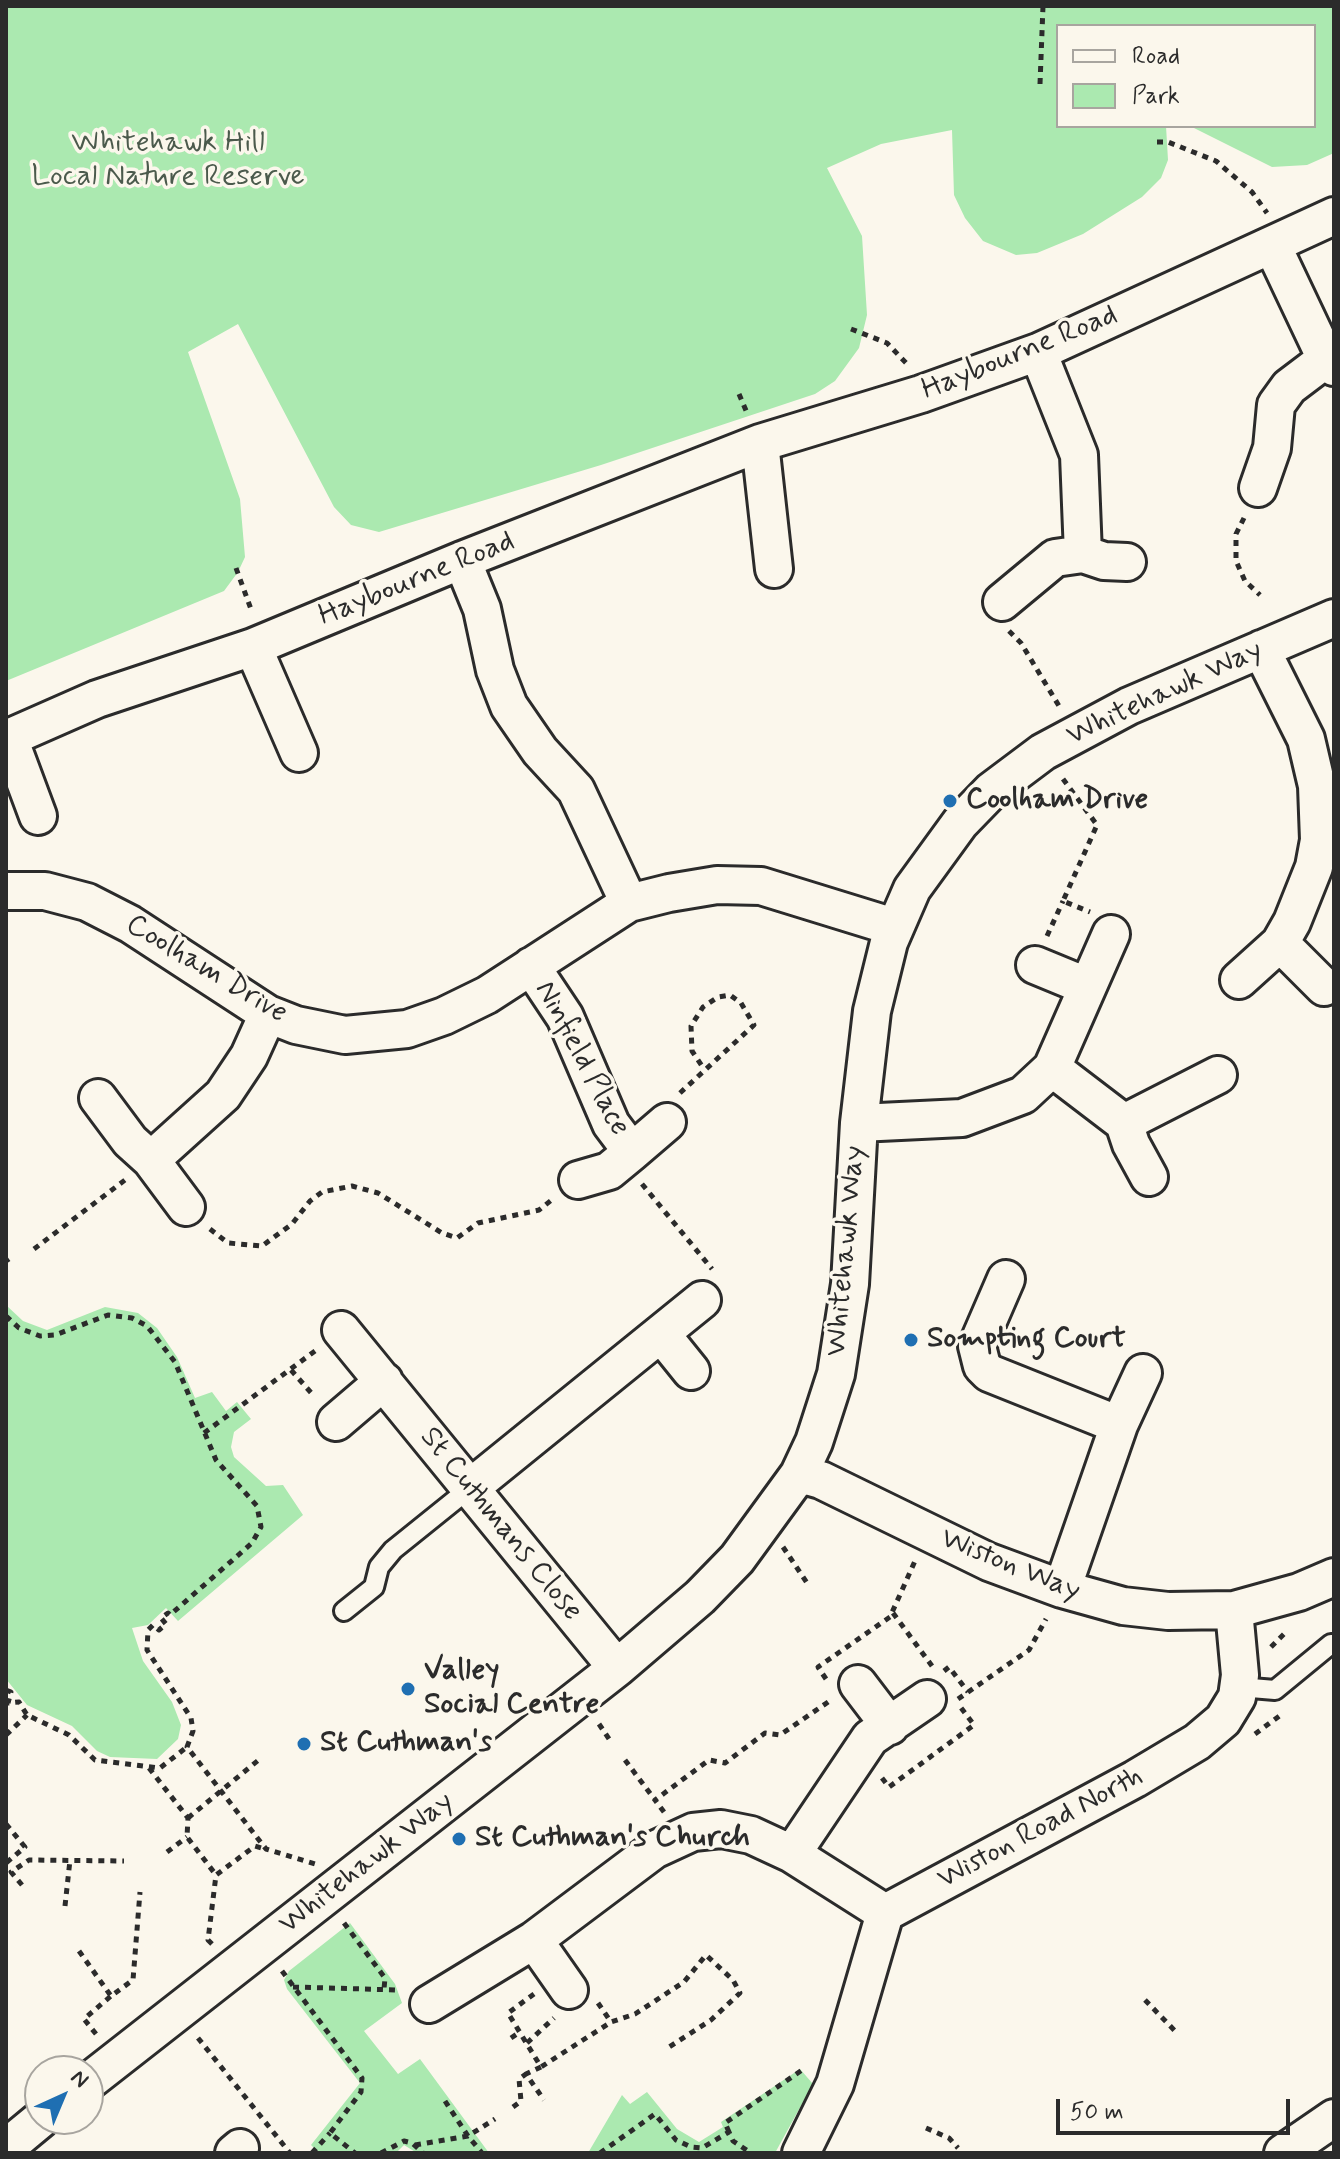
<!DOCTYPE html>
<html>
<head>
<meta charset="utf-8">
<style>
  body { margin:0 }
  #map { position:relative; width:1340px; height:2159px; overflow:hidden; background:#fbf7ec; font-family:Mynerve,sans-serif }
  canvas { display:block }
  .frame { position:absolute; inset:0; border:8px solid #2b2b2b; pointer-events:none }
  .legend { position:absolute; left:1056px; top:24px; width:260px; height:104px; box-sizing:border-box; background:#fbf7ec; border:2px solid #a8a59f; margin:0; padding:10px 14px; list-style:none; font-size:24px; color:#2b2b2b }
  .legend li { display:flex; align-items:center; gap:16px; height:40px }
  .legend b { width:40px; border:2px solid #a8a59f }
  .north { position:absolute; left:24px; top:2055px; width:80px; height:80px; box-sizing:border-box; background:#fbf7ec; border:2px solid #a8a59f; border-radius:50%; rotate:44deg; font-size:22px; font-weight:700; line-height:32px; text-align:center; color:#2b2b2b }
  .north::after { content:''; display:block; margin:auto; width:28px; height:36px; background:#1f6fb2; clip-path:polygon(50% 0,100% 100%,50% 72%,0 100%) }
  .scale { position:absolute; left:1056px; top:2099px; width:234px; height:36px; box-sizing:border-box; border:4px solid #2b2b2b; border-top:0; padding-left:10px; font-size:24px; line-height:28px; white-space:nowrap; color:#2b2b2b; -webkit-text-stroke:6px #fbf7ec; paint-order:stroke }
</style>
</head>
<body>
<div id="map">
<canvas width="1340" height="2159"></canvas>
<div class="frame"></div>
<ul class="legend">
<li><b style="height:10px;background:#fbf7ec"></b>Road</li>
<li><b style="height:22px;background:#abe9b0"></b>Park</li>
</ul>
<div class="north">N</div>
<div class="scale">50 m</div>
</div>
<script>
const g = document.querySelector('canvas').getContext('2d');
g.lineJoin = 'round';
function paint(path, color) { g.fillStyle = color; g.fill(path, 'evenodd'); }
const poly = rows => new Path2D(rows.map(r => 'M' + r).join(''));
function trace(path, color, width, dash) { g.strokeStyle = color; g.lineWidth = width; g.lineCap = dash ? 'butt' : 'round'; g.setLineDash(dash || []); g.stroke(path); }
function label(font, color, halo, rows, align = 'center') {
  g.font = font + ' Mynerve,sans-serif'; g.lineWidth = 7; g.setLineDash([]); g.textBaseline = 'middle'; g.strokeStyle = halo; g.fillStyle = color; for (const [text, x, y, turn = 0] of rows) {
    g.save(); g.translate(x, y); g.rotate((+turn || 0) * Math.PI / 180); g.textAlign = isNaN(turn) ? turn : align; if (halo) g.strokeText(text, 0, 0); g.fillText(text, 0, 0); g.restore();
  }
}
paint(poly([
  [6,6,1334,6,1334,153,1307,165,1272,167,1190,126,1314,126,1314,26,1058,26,1058,126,1166,126,1168,160,1161,178,1142,197,1083,234,1037,253,1016,255,983,241,965,218,954,195,952,130,881,144,827,168,862,236,867,315,859,348,835,381,815,394,601,465,379,532,351,525,334,507,238,324,188,352,240,499,245,557,238,572,224,591,6,681],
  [6,1305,23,1321,47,1330,105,1307,138,1313,157,1328,177,1357,195,1398,212,1392,226,1411,237,1402,251,1419,234,1432,231,1447,234,1457,266,1486,283,1485,303,1515,178,1621,166,1608,148,1625,132,1628,143,1661,172,1702,181,1725,178,1739,157,1759,110,1757,97,1751,72,1726,27,1705,6,1679],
  [350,1923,395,1984,402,2003,364,2031,398,2074,420,2059,489,2153,417,2153,404,2145,396,2153,319,2153,311,2145,360,2083,287,1989,284,1980,289,1971],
  [800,2069,813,2084,775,2153,588,2153,622,2095,630,2104,647,2092,677,2129,699,2142,723,2127,721,2122]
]), '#abe9b0');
const service = poly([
  [344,1611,374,1587,379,1567,393,1550,470,1488],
  [1239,1687,1275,1690,1331,1644]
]);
const minor = poly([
  [1272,245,1326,359,1334,367],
  [760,443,774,569],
  [1258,488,1272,448,1276,405,1289,387,1326,359],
  [1083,554,1104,561,1127,562],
  [462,560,482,609,495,670,509,706,540,751,576,790,629,903],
  [1002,602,1055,558,1083,554,1079,455,1038,352],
  [253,647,299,753],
  [9,738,38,816],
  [6,739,97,699,253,647,462,560,760,443,921,394,1038,352,1334,216],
  [6,891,45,891,87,902,130,924,268,1014,296,1025,345,1035,407,1029,444,1016,487,995,629,903,669,893,717,885,761,886,894,927],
  [1280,943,1324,987],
  [1035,965,1086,986],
  [531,966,565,1017,611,1124,632,1152,609,1171,578,1180],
  [1239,980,1280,943,1292,922,1314,867,1319,840,1317,786,1306,739,1261,649],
  [1052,1068,1124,1123,1131,1144,1149,1177],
  [98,1098,130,1141,151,1160,186,1207],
  [859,1123,962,1118,1023,1095,1052,1068,1111,934],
  [1124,1123,1218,1075],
  [632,1152,667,1122],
  [151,1160,223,1095,249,1056,268,1014],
  [1006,1279,977,1346,982,1366,989,1373,1119,1425,1062,1589],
  [341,1330,617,1668],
  [662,1335,691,1371],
  [336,1422,384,1381],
  [1119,1425,1143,1373],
  [799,1474,821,1480,989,1562,1062,1589,1123,1606,1168,1611,1234,1610],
  [470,1488,702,1300],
  [858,1684,890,1726],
  [792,1854,870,1738,927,1699],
  [534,1940,569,1990],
  [429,2004,534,1940,654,1850,693,1832,721,1829,751,1835,792,1854,885,1913],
  [88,2082,617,1668,700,1597,737,1559,799,1474,814,1442,836,1374,850,1284,859,1123,872,1011,889,942,912,889,960,823,991,791,1043,752,1129,706,1334,618],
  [6,2148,41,2119],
  [234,2153,240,2148],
  [801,2153,835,2084,885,1913,1135,1779,1197,1742,1223,1720,1237,1697,1240,1675,1234,1610,1299,1592,1334,1577],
  [1283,2153,1334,2118]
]);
trace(service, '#2b2b2b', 24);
trace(minor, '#2b2b2b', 42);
trace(poly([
  [1040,84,1043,6],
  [1157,142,1168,142,1216,161,1252,192,1267,213],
  [851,329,887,343,907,364],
  [739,394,747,413],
  [1244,518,1236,534,1236,561,1245,581,1260,595],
  [236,568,252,612],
  [1009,631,1021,643,1059,706],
  [1063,779,1097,825,1063,901,1090,912],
  [1047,936,1063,901],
  [680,1093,754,1025,741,1003,730,995,718,997,703,1007,691,1026,692,1051,704,1069],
  [642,1184,712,1269],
  [210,1229,228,1243,262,1246,292,1224,310,1201,322,1192,352,1186,378,1193,442,1233,457,1238,478,1223,539,1210,554,1198],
  [34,1249,125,1180],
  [6,1261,9,1259],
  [6,1316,19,1328,40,1336,55,1335,108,1315,132,1318,147,1326,175,1362,216,1460,257,1506,261,1527,252,1543,170,1615,168,1613,161,1618,166,1624,159,1630,153,1625,148,1630,147,1650,191,1718,193,1731,187,1747,266,1849,315,1864],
  [291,1370,314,1396],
  [204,1433,315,1351],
  [783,1547,809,1586],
  [893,1613,932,1666],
  [1271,1647,1287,1631],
  [944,1671,949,1667,968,1692],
  [826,1679,818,1667,890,1617,915,1561],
  [6,1690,11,1692,8,1703,19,1702,27,1715,69,1735,95,1760,160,1768,187,1747],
  [958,1699,1029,1650,1046,1619],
  [599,1724,611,1742],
  [1255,1734,1282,1714],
  [6,1735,27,1715],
  [625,1760,655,1800],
  [149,1768,188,1818,187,1837,216,1875],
  [882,1778,889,1787,974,1725,959,1705],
  [664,1812,655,1800,709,1760,725,1763,765,1733,780,1735,831,1700],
  [188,1818,261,1758],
  [6,1824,25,1847,6,1863],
  [167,1852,187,1837],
  [22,1885,11,1872,29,1860,124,1861],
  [65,1906,70,1860],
  [344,1923,385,1978,384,1989],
  [212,1944,208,1940,216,1875,255,1846,265,1849],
  [79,1951,111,1996,133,1980,140,1892],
  [282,1971,362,2078,361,2092,330,2133,355,2153],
  [293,1987,399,1990],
  [534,1994,508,2013,541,2067,611,2022],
  [1145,2000,1177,2033],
  [598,2003,611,2022,635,2014,684,1982,706,1955,733,1980,740,1993,711,2020,666,2049],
  [96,2034,84,2019,111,1996],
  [198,2038,290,2153],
  [511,2038,520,2032],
  [527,2043,554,2018],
  [541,2067,526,2074,544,2100],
  [445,2101,468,2136,495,2119],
  [513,2107,521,2101,519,2079,526,2074],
  [926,2128,949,2138,958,2148],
  [729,2132,725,2123,805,2068],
  [415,2145,468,2136,482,2153],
  [312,2153,330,2133],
  [381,2153,404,2141,412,2143,423,2153],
  [600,2153,655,2114,676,2140,691,2147,702,2148,729,2132,733,2141,751,2153]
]), '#2b2b2b', 5, [6, 6]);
trace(service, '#fbf7ec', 18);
trace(minor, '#fbf7ec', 36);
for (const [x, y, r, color] of [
  [950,801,8,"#1f6fb2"],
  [911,1340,8,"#1f6fb2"],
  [408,1689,8,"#1f6fb2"],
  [304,1744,8,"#1f6fb2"],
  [459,1839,8,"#1f6fb2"]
]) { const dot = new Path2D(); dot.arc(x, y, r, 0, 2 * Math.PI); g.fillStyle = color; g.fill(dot); trace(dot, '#fbf7ec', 3); }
label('30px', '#4b5a4c', '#fbf7ec', [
  ["Whitehawk Hill",168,144],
  ["Local Nature Reserve",168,178]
]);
label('30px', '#2b2b2b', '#fbf7ec', [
  ["Haybourne Road",1020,354,-22],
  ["Haybourne Road",417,580,-22],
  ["Whitehawk Way",1165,694,-25],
  ["Coolham Drive",206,970,31],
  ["Ninfield Place",581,1059,62],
  ["Whitehawk Way",847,1251,-85],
  ["St Cuthmans Close",500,1525,51],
  ["Wiston Way",1010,1566,22],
  ["Wiston Road North",1041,1829,-28],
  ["Whitehawk Way",367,1864,-38]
]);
label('bold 30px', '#2b2b2b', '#fbf7ec', [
  ["Coolham Drive",966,801],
  ["Sompting Court",927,1340],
  ["Valley",424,1672],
  ["Social Centre",424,1706],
  ["St Cuthman's",320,1744],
  ["St Cuthman's Church",475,1839]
], 'left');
</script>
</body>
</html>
